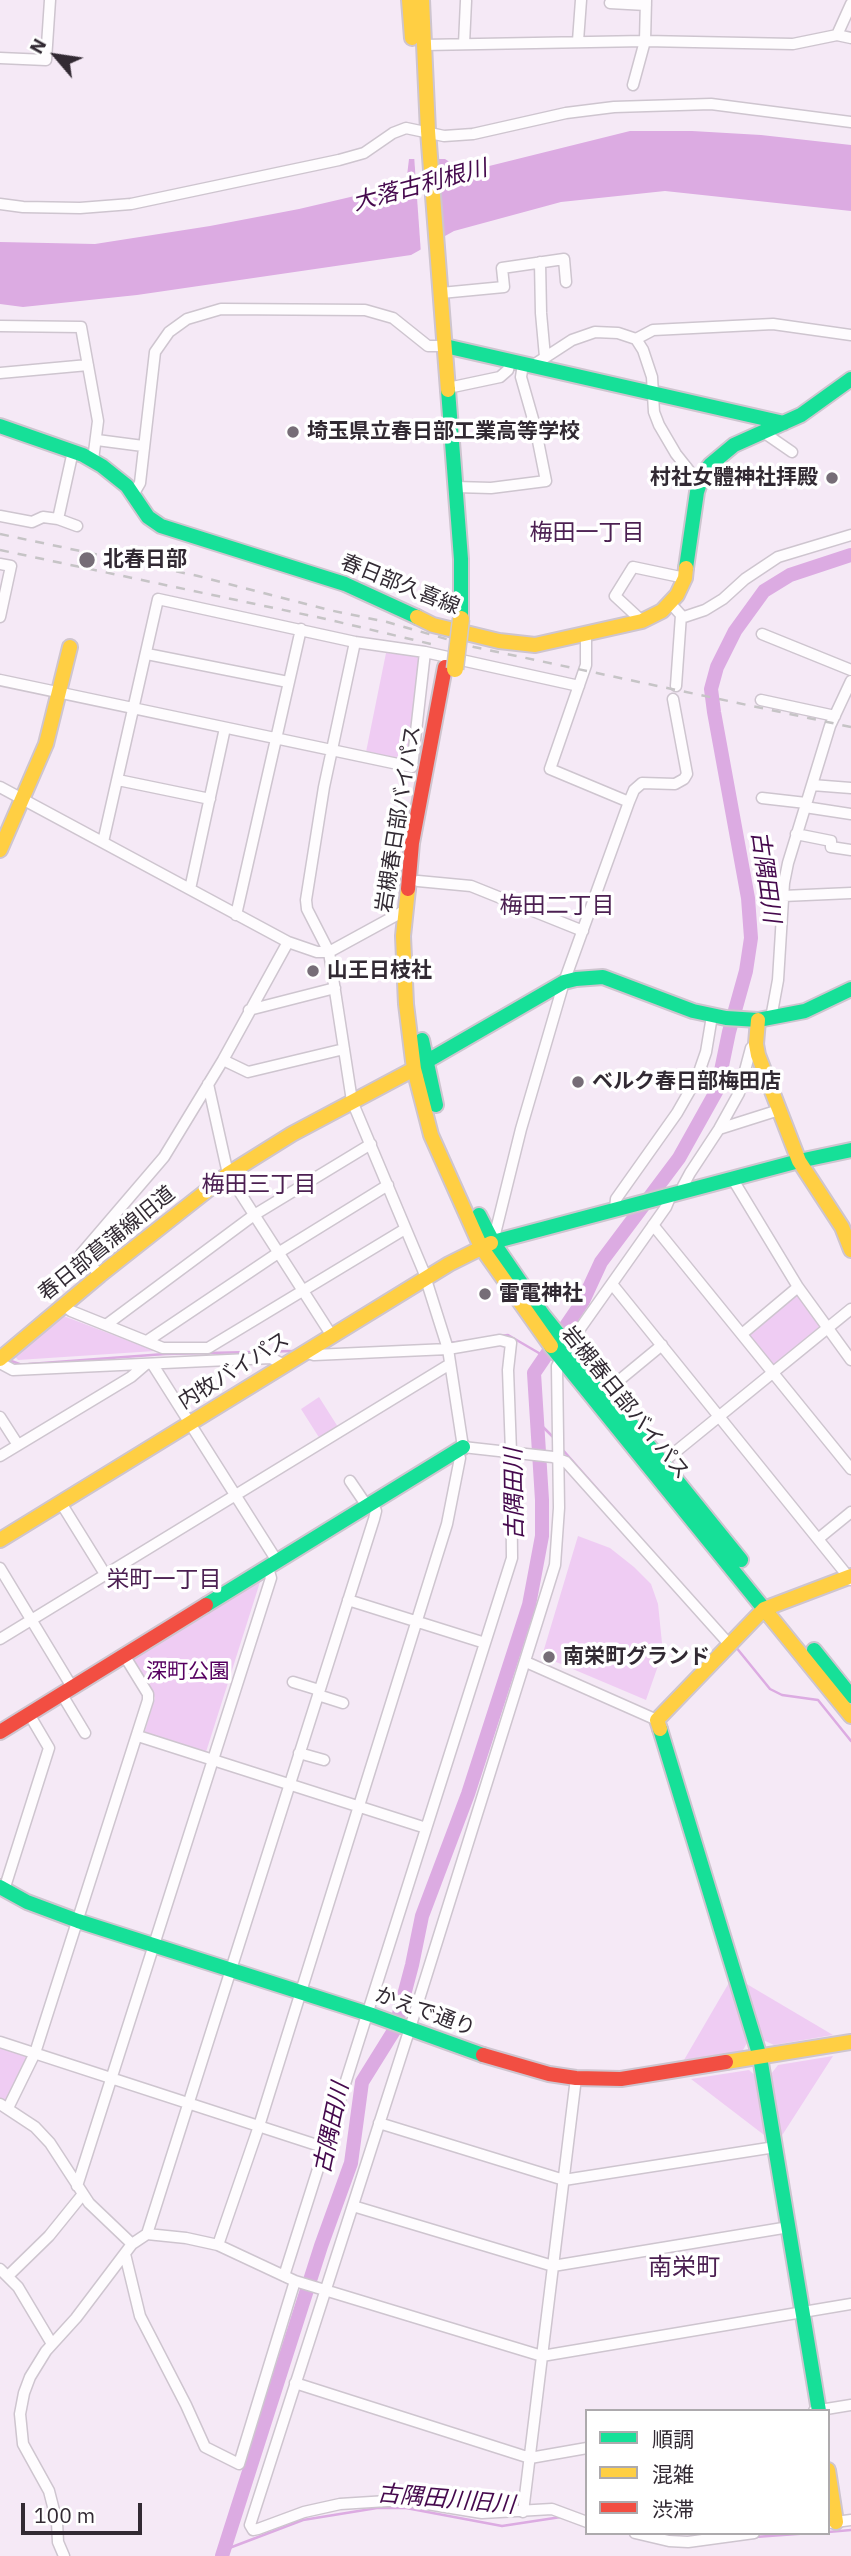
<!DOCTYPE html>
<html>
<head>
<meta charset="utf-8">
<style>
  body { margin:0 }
  #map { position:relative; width:851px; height:2556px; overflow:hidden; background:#f5e9f6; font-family:"IBM Plex Sans","Noto Sans JP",sans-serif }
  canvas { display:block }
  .legend { position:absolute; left:585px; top:2409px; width:245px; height:126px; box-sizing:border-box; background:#fff; border:2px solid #adaaad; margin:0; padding:9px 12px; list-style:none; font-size:21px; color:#322a33 }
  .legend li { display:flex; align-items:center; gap:14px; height:35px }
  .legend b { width:35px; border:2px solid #adaaad }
  .north { position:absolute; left:21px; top:21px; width:70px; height:70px; -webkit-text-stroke:5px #fff; paint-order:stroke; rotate:299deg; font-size:19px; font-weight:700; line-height:28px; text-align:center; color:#322a33 }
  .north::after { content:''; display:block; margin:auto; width:24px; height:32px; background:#322a33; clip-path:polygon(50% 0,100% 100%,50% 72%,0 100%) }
  .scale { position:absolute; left:21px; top:2503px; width:121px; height:32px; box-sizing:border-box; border:4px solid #322a33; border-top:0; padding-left:9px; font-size:21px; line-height:24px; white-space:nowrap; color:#322a33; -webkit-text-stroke:5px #fff; paint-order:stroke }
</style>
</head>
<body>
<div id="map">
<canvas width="851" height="2556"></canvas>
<ul class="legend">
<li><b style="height:9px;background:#16e098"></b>順調</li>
<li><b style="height:9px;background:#ffcf43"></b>混雑</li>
<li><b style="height:9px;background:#f24e42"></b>渋滞</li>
</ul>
<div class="north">N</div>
<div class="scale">100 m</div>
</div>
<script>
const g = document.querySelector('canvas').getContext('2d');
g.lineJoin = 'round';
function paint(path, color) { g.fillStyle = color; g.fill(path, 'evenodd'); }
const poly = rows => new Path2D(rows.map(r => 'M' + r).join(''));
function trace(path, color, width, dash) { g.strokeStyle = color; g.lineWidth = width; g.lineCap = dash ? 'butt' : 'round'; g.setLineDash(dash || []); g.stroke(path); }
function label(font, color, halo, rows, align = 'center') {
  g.font = font + ' "IBM Plex Sans","Noto Sans JP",sans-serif'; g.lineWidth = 7; g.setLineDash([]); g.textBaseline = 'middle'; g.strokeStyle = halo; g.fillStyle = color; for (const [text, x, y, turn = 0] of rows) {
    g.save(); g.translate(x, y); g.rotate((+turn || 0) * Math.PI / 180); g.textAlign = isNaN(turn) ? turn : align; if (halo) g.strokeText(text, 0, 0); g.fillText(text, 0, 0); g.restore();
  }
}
paint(poly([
  [386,653,418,655,420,659,408,759,404,761,366,752],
  [796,1292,821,1329,772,1368,744,1336],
  [61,1315,155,1351,18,1360,13,1354],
  [319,1397,338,1427,320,1439,301,1409],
  [578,1536,610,1548,634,1567,651,1584,658,1604,662,1643,659,1663,646,1700,542,1656],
  [260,1582,206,1752,144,1734,155,1698,131,1656],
  [730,1981,748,2041,742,2052,684,2060],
  [745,1983,833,2035,774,2045,763,2040],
  [0,2047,28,2056,5,2101,0,2098],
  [833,2056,781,2137,771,2074,778,2065],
  [749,2070,757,2077,768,2138,691,2079]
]), '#efccf3');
paint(poly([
  [630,131,692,131,761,135,851,145,851,211,665,191,561,202,454,231,411,255,137,295,23,307,0,304,0,242,95,244,210,226,299,209,406,184,409,159,445,159,465,172]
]), '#dcabe2');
paint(poly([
  [414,155,438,155,443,241,421,254]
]), '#f5e9f6');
trace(poly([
  [500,1336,508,1335,544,1356],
  [448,1343,466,1341],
  [323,1350,417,1346],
  [6,1359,22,1365],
  [29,1364,165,1354,295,1351],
  [539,1423,554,1438],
  [562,1449,629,1525],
  [735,1646,770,1689,782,1695,818,1700,851,1741],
  [828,2532,851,2530],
  [755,2537,811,2533],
  [219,2556,224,2550,303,2520,377,2508,406,2508,502,2526,561,2517]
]), '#dcabe2', 2.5);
trace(poly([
  [222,2556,321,2246,351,2163,362,2082,395,2029,412,1965,422,1916,468,1794,529,1605,542,1536,542,1500,534,1373,583,1301,601,1262,679,1158,717,1090,729,1032,746,971,751,938,748,898,714,712,711,689,717,667,735,631,764,591,790,575,851,555]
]), '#dcabe2', 14);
const street = poly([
  [610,3,646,5],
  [837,35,851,4],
  [578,41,581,0],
  [464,44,466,1],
  [424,45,645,41,793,44,837,35,851,38],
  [0,58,46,60,50,0],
  [633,85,645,41,646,0],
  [0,204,23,207,80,208,131,204,339,160,364,153,393,133,406,128,444,136,473,134,566,113,614,107,711,104,851,122],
  [540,262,541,313,545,357],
  [441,293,504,287,502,268,564,259,566,282],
  [0,326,81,327,98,421,93,460],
  [636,339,653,330,773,324,851,335],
  [532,366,572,340,595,332,618,333,636,339,643,350,652,377,654,412,659,425,676,454,699,483],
  [0,373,88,365],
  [448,388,500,377,508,370,510,361],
  [763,432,792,452],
  [97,440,143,446],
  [456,487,491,488,546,481,535,426,521,377,523,364],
  [133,495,140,483,155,352,169,332,187,319,221,309,365,310,393,318,428,346,445,346],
  [0,516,32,522,43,517,58,519,77,526],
  [58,519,73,451],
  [0,564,11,566,0,617],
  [671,604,681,615,676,686],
  [681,618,705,610,723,599,745,579,778,557,851,535],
  [642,621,615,596,633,567,685,578],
  [762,634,851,670],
  [586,635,586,665,550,769,629,802],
  [355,642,324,787,306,900,307,909,329,952,352,1101,423,1270,448,1349,463,1447,553,1457,566,1462,729,1644],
  [147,654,288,682],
  [0,680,412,767,425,652],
  [761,700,835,716],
  [118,780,210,799],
  [812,785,851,788],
  [0,787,288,942,317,952,329,952,404,911],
  [762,798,806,803],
  [805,807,851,814],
  [796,834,831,841,831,847,851,850],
  [103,842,158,599,355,642,425,652,579,686],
  [418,881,471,886,583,931],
  [190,889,225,728],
  [783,896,851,893],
  [236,915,301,629],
  [249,1010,335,988],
  [771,1018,778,980,784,883,788,863,830,726,851,681],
  [223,1060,248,1072,344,1049],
  [208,1084,228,1174,332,1336],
  [719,1129,779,1110],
  [732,1178,798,1287,851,1360],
  [683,1192,683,1186,690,1173,719,1129,739,1093,751,1048,756,1044],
  [615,1209,616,1199,677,1113,697,1078,706,1052,712,1016],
  [653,1225,851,1469],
  [493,1242,521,1129,564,982,629,802,634,790,642,783,675,784,684,779,687,774,673,699],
  [100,1275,81,1254,164,1157,223,1060,288,942],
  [612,1284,851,1580],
  [63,1305,71,1311,163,1348,208,1348,405,1229],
  [106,1325,254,1215,371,1144],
  [742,1334,798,1287],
  [147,1341,278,1253,388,1185],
  [0,1363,13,1370,271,1358,284,1365],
  [153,1365,277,1561],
  [605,1392,662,1345],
  [0,1417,18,1445],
  [0,1456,131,1377,145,1365],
  [663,1462,851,1309],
  [350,1481,367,1506],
  [61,1503,105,1574],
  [818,1539,851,1512],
  [0,1568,72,1687],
  [348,1600,485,1643],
  [0,1639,450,1364],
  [526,1662,657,1720],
  [293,1682,319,1690],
  [61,1693,85,1733],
  [318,1695,343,1703],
  [138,1736,426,1828],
  [299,1753,324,1760],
  [4,1890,49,1748,29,1714],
  [0,2042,326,2148],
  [0,2104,35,2127,50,2143,89,2203,132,2244],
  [8,2108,35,2053,148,1700,148,1694,124,1655],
  [379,2123,564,2180,775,2147],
  [77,2186,271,1578,268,1568],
  [353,2206,553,2266,789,2227],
  [147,2234,186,2238,218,2245,295,2281,542,2356,851,2304],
  [218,2245,259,2126,447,1524,460,1458,456,1451],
  [125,2254,140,2316,186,2405,205,2447,239,2464,295,2281],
  [0,2269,18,2287,52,2344],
  [8,2276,49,2236,83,2194],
  [284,2276,512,1558,511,1452,508,1370,511,1343,500,1340,448,1349,314,1355,305,1352],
  [295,2383,530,2458,587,2448],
  [814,2411,851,2405],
  [523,2512,576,2078],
  [587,2522,552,2509,482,2513,403,2500,340,2504,304,2512,258,2529,253,2530,250,2525,410,2028,555,1565,559,1508,557,1366,572,1340,666,1207,671,1195],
  [828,2523,851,2520],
  [635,2533,669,2541,688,2542,754,2533],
  [64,2556,58,2542,57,2522,49,2491,23,2444,20,2414,24,2393,30,2377,46,2351,76,2318,132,2244,147,2234,374,1519,376,1511,372,1503]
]);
const fast = poly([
  [445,346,784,423],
  [448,390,461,559,461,619],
  [0,426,83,455,102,466,127,486,148,517,161,526,345,584,417,617],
  [686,568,697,492,703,474,710,465,734,445,801,415,851,379],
  [422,1040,436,1105],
  [417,1067,564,982,576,979,603,977,693,1011,726,1018,758,1020,805,1011,851,989],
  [479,1215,493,1242,543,1315,741,1560],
  [493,1242,799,1161,851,1150],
  [551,1346,769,1615],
  [206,1605,463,1447],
  [814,1650,851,1696],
  [660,1729,760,2057,819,2411],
  [0,1887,27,1902,78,1921,372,2015,483,2055]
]);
const slow = poly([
  [409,0,412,38],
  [422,0,428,131,448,390],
  [417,617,433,625,499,641,535,645,642,621,662,611,677,595,685,578,686,568],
  [0,850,46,744,70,647],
  [408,889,403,936,406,1004,414,1069,431,1135,481,1247,551,1346],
  [758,1020,756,1044,758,1055,799,1161,842,1227,851,1250],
  [0,1359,100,1275,228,1174,292,1134,414,1069],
  [0,1540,449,1264,491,1243],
  [769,1615,851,1716],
  [660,1729,657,1720,764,1609,851,1576],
  [726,2062,851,2042],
  [828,2470,836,2522]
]);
const jam = poly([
  [408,889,412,843,445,667],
  [0,1732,206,1605],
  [483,2055,549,2074,576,2078,621,2079,726,2062]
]);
trace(street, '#cec5cf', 13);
trace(fast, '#cec5cf', 18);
trace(slow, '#cec5cf', 18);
trace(jam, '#cec5cf', 18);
trace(street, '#fefcfe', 10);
trace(fast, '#16e098', 14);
trace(slow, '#ffcf43', 14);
trace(jam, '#f24e42', 14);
trace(poly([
  [0,534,198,576,329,610,387,622,474,647,851,727],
  [0,550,326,619,431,644]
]), '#c6c4c6', 2.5, [9, 9]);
const slowBridge = poly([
  [455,669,461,619]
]);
trace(slowBridge, '#cec8cf', 19, []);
trace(slowBridge, '#ffcf43', 16);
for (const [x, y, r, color] of [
  [293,432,7,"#766d77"],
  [832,478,7,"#766d77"],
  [87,560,9,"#766d77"],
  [313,971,7,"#766d77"],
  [578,1082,7,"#766d77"],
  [485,1294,7,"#766d77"],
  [549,1657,7,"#766d77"]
]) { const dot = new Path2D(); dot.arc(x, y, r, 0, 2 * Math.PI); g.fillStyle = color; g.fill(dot); trace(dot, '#fff', 2.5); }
label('bold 21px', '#322a33', '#fff', [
  ["埼玉県立春日部工業高等学校",307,432],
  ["村社女體神社拝殿",818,478,"right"],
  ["北春日部",103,560],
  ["山王日枝社",327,971],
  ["ベルク春日部梅田店",592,1082],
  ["雷電神社",499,1294],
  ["南栄町グランド",563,1657]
], 'left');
label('21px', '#322a33', '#fff', [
  ["春日部久喜線",400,585,22],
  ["岩槻春日部バイパス",399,819,-81],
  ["春日部菖蒲線旧道",107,1244,-39],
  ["内牧バイパス",234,1371,-32],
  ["岩槻春日部バイパス",625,1403,51],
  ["かえで通り",425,2012,20]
]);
label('21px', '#560060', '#fff', [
  ["深町公園",188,1672]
]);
label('italic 23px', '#45094d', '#fff', [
  ["大落古利根川",420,186,-15],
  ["古隅田川",765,877,82],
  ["古隅田川",515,1494,-91],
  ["古隅田川",332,2128,-78],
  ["古隅田川旧川",446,2500,5]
]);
label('23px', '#4c2052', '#fff', [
  ["梅田一丁目",587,533],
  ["梅田二丁目",557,906],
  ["梅田三丁目",259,1185],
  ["栄町一丁目",164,1580]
]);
label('24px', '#4c2052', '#fff', [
  ["南栄町",684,2268]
]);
</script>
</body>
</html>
